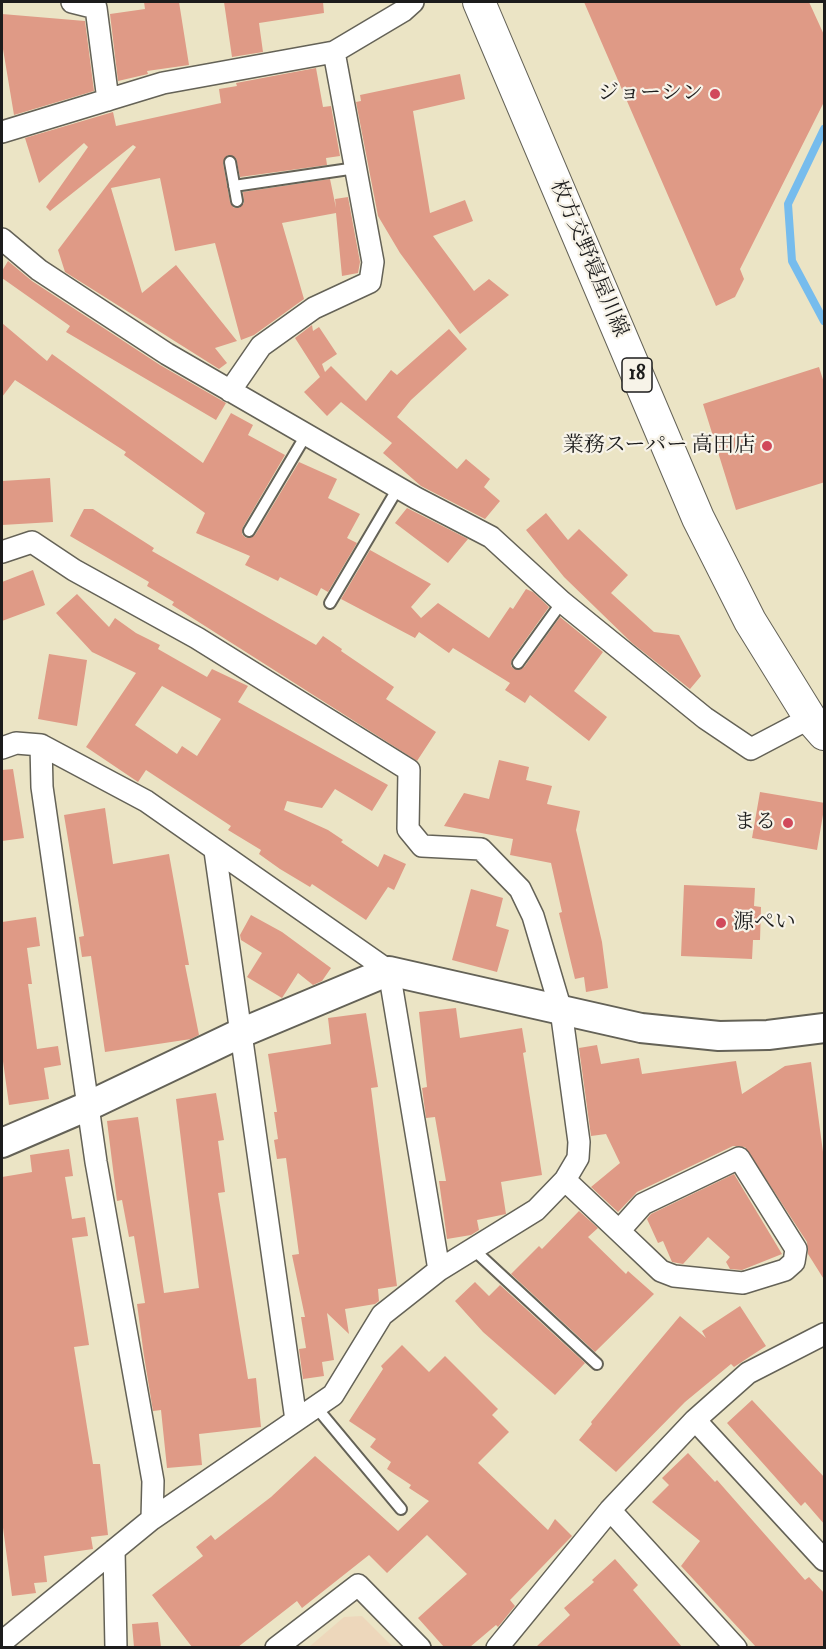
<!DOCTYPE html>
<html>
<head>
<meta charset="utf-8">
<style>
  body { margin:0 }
  #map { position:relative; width:826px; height:1649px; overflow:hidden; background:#ebe4c5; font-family:"IM FELL Double Pica",serif }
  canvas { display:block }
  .frame { position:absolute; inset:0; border:3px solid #1c1c1c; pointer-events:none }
</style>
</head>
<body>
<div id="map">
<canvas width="826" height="1649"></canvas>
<div class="frame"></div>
</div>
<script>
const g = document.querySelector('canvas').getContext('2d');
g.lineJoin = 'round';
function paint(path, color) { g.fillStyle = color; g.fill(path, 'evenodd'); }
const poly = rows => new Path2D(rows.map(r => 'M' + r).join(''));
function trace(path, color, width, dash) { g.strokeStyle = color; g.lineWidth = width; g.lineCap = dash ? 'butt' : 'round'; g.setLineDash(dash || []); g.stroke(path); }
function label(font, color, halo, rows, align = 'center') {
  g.font = font + ' "IM FELL Double Pica","Noto Serif JP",serif'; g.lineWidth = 4.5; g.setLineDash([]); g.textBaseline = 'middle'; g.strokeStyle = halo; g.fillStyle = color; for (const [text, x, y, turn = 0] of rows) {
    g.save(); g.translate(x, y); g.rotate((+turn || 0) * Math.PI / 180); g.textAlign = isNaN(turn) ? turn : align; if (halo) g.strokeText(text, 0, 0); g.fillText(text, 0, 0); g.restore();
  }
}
paint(poly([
  [362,1616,393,1647,309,1647,344,1617]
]), '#edd7bb');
trace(poly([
  [824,129,788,204,792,261,824,321]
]), '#76bced', 8);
paint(poly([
  [144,2,179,2,189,65,147,71,148,74,118,81,110,14,145,9],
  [224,2,323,2,324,13,259,23,263,52,232,57],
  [584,2,809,2,825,37,825,100,740,269,744,279,735,297,716,306],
  [2,14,85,21,94,91,14,115,2,43],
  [316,68,323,107,331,106,340,156,326,158,327,165,240,177,236,158,228,155,223,163,230,202,234,208,239,208,244,203,243,192,330,179,336,208,335,199,348,197,360,262,358,273,342,276,336,213,282,223,304,299,254,335,241,340,215,243,175,251,160,178,111,188,142,293,176,265,237,341,215,348,227,363,219,369,65,272,58,250,136,147,133,145,50,211,46,207,88,147,84,143,39,183,25,138,113,112,116,126,221,103,219,89,237,86,236,83],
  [460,74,465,99,413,111,430,213,465,200,473,221,433,236,474,291,489,279,509,295,460,334,400,253,378,216,356,102,361,101,360,95],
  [8,261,32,281,160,365,226,403,216,420,66,332,70,326,2,278,2,271],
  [2,323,47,361,52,354,203,463,231,413,253,425,248,435,285,455,243,527,242,534,246,538,255,535,299,462,337,479,328,498,360,514,347,538,357,543,328,592,321,588,317,596,280,577,278,581,245,565,250,556,196,533,205,513,124,455,126,452,15,380,2,397],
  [312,325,313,331,319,327,337,354,322,364,325,372,331,366,366,401,391,370,397,375,449,329,467,349,411,400,397,417,457,469,466,459,490,479,484,487,500,501,485,519,421,486,383,453,392,443,341,402,327,416,304,392,320,377,295,338],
  [819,367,825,386,825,482,736,510,703,404],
  [50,478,53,522,2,525,2,481],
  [407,508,468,539,448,563,395,523],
  [84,509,93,509,154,548,152,551,316,645,323,636,342,649,341,651,394,687,386,699,436,732,417,761,172,605,174,602,147,586,149,582,70,536],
  [546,513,568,540,579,529,628,575,611,593,654,632,679,635,701,676,690,689,632,643,564,577,526,530],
  [370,550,431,584,411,607,421,618,438,603,489,638,510,607,513,609,526,589,533,592,549,607,512,659,511,666,514,669,524,667,560,617,603,652,574,691,607,717,589,741,530,695,525,703,505,690,510,683,453,648,449,653,419,632,415,638,341,599],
  [33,570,45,605,2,621,2,582],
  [77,594,109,627,115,618,136,633,160,645,158,649,207,677,212,669,248,686,238,702,388,785,372,811,335,789,322,808,287,801,284,810,328,830,343,840,341,842,378,867,384,854,406,864,394,890,388,887,366,920,312,884,310,887,280,869,259,854,261,850,228,830,231,826,146,770,138,782,86,747,136,673,92,652,56,613],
  [162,686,221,719,197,756,182,746,177,754,135,725],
  [49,654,87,660,77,726,38,719],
  [499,760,529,767,526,780,552,786,547,804,580,811,576,830,602,942,608,988,586,992,584,977,575,979,559,913,562,912,551,863,510,855,513,839,444,826,464,793,489,799],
  [13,769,24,838,2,841,2,770],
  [760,792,825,803,817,850,752,838],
  [105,808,113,864,169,854,189,965,185,965,199,1035,191,1039,105,1052,91,956,82,957,79,937,84,936,64,815],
  [684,885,755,888,754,906,761,907,760,940,753,940,752,959,681,956],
  [471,889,503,898,496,926,509,930,497,972,452,960],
  [251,915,282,932,331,968,322,981,313,985,298,973,282,998,247,977,262,953,241,940,240,935],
  [36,917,40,946,27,948,32,984,28,984,37,1049,58,1046,61,1065,44,1068,49,1099,9,1105,2,1054,2,922],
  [456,1008,460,1038,522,1028,526,1052,523,1053,542,1175,501,1182,506,1214,477,1220,479,1230,471,1235,447,1239,439,1181,446,1181,435,1117,426,1118,422,1088,427,1087,419,1012],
  [366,1013,378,1087,371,1088,397,1286,378,1289,379,1301,375,1304,345,1309,349,1334,327,1313,334,1360,322,1362,324,1376,303,1379,299,1349,306,1348,301,1317,305,1317,292,1255,299,1254,286,1158,277,1159,274,1140,278,1139,274,1112,277,1112,268,1054,331,1044,328,1018],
  [597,1045,601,1064,639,1058,642,1074,736,1061,742,1094,785,1066,811,1062,825,1167,825,1281,808,1254,807,1242,745,1147,733,1146,637,1192,618,1212,591,1187,620,1163,606,1134,591,1136,579,1048],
  [216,1093,224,1140,218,1141,225,1192,218,1193,248,1379,256,1378,261,1427,199,1434,202,1465,167,1468,161,1410,153,1411,144,1356,137,1304,145,1303,134,1236,129,1237,122,1200,117,1201,107,1121,138,1117,164,1293,199,1288,176,1099],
  [69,1149,73,1176,65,1177,72,1219,85,1217,88,1236,72,1238,89,1345,74,1347,93,1464,100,1464,108,1535,91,1537,93,1549,44,1556,47,1582,34,1583,36,1593,12,1596,2,1520,2,1177,32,1172,30,1155],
  [734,1174,782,1254,742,1270,730,1269,726,1262,730,1257,708,1237,683,1264,672,1262,663,1241,658,1243,647,1219,651,1214],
  [579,1211,598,1228,588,1237,626,1274,628,1271,654,1294,595,1352,511,1274,539,1246,542,1249],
  [475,1282,489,1296,500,1285,585,1363,555,1395,483,1332,455,1301],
  [740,1306,766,1346,734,1367,731,1364,685,1402,616,1472,579,1440,592,1424,591,1422,680,1316,706,1338,702,1331],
  [402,1345,429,1372,445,1356,498,1409,492,1415,509,1432,478,1463,548,1530,555,1519,572,1536,510,1600,515,1606,498,1627,496,1625,470,1647,444,1647,418,1618,467,1574,427,1535,387,1573,369,1555,302,1608,297,1601,238,1647,192,1647,152,1595,203,1556,196,1547,211,1535,215,1540,271,1497,315,1456,398,1531,429,1501,409,1488,411,1485,387,1469,391,1462,370,1447,376,1439,349,1421,383,1369,381,1366],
  [752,1400,825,1478,825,1525,805,1502,801,1506,727,1423],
  [688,1453,715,1482,717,1480,805,1580,809,1577,825,1594,825,1647,756,1647,681,1566,700,1541,652,1502,669,1485,662,1478],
  [615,1559,638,1585,633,1590,682,1647,536,1647,570,1615,564,1608,594,1582,592,1580],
  [158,1622,161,1647,134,1647,132,1624]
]), '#df9a86');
const lane = poly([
  [230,162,237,201],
  [234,186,356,168],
  [249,531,306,435],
  [330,603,398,488],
  [518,663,562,602],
  [474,1250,597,1364],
  [316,1407,401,1509]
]);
const street = poly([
  [72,2,96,8,108,100],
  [2,132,163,83,334,52,403,11,413,2],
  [2,239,39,270,167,354,416,498,491,537,562,602,705,718,751,749,810,718],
  [230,391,261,346,314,308,370,282,373,262,334,52],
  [2,552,32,542,74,570,197,638,409,770,408,829,422,846,481,849,520,889,533,916,561,1010,579,1142,578,1158,565,1180,536,1210,439,1270,382,1315,333,1395,152,1519,2,1642],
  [41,745,42,787,96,1162,153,1481,152,1519],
  [2,748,16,743,41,745,146,801,389,971,439,1270],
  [215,851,296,1420],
  [565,1180,619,1231,661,1271,674,1276,743,1283,785,1270,794,1262,796,1249,739,1158,643,1204,619,1231],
  [824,1334,748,1373,695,1420,824,1560],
  [610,1510,736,1648],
  [114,1550,116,1648],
  [276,1648,358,1585,420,1648],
  [497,1648,610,1510,695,1420]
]);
const secondary = poly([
  [2,1143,88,1106,241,1033,389,971,641,1028,719,1036,768,1035,824,1028]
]);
const primary = poly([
  [479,2,698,518,750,621,810,718,824,734]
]);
trace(lane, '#646257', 14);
trace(street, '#646257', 24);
trace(secondary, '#646257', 32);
trace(primary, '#646257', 34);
trace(lane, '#fff', 10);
trace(street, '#fff', 21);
trace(secondary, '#fff', 28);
trace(primary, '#fff', 32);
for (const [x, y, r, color] of [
  [715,94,6,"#d1495b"],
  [767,446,6,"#d1495b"],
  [788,823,6,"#d1495b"],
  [721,923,6,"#d1495b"]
]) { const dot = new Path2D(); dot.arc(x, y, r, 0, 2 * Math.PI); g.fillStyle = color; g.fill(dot); trace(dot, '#f7f3e8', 2); }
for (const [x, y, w] of [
  [637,375,30]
]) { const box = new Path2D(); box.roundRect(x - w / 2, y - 17, w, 34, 4.5); g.fillStyle = '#f7f3e8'; g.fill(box); trace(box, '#1c1c1c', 1.5); }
label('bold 20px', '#1c1c1c', null, [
  ["18",637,375]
]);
label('21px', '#1c1c1c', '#f7f3e8', [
  ["ジョーシン",703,94],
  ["業務スーパー 高田店",755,446],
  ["まる",776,823],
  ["源ぺい",733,923,"left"]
], 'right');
label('21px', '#1c1c1c', '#f7f3e8', [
  ["枚方交野寝屋川線",588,259,67]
]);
</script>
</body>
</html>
